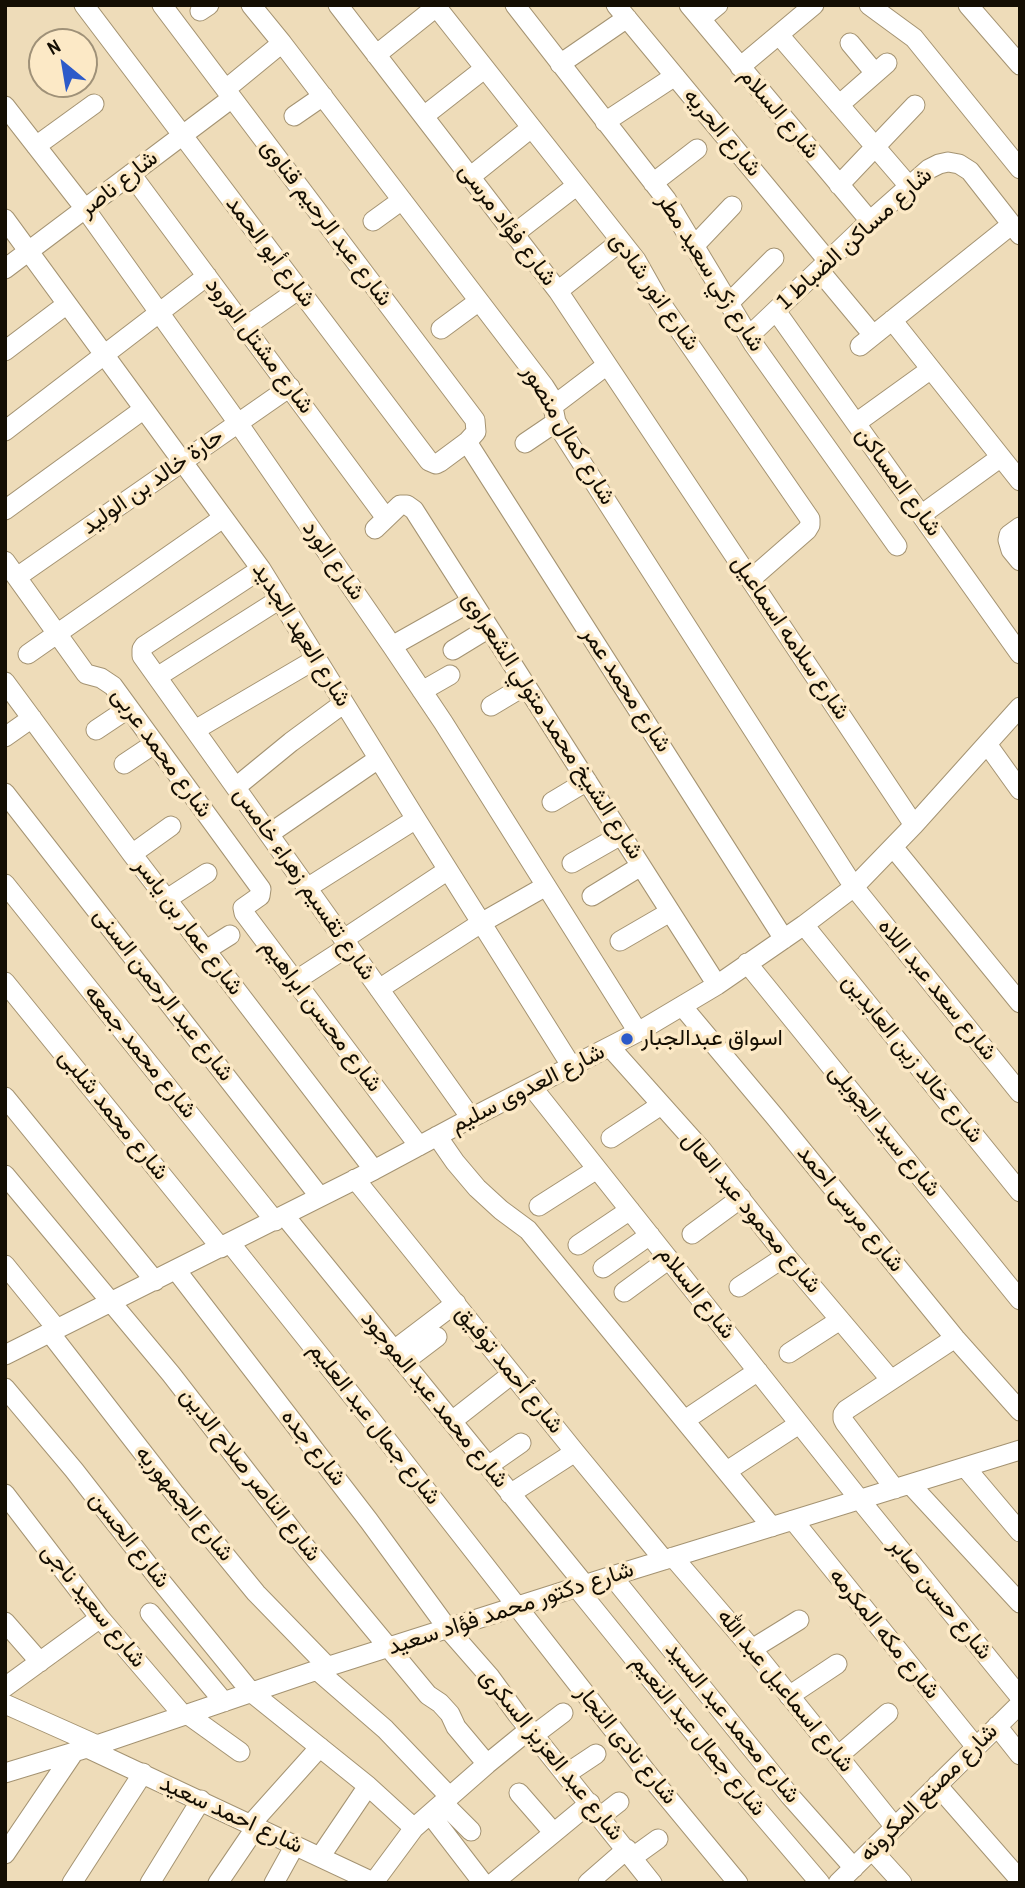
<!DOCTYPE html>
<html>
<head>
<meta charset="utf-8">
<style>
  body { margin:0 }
  #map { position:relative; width:1025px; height:1888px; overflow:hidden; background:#eedcb9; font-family:"Archivo Narrow",sans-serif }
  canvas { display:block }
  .frame { position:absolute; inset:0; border:7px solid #140e03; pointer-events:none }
  .north { position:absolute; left:28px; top:28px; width:70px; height:70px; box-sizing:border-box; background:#fce9c6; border:2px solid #9f9178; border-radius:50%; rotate:330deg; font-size:19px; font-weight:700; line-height:28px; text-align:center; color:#140e03 }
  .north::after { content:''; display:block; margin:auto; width:24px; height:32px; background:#2c5ac9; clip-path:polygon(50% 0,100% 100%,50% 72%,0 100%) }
</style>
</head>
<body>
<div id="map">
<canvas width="1025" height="1888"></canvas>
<div class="frame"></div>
<div class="north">N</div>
</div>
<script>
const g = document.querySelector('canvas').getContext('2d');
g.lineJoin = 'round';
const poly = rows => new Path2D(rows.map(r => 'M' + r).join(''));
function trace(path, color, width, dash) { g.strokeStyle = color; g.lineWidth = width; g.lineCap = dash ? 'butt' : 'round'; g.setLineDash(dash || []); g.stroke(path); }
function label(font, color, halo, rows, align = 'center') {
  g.font = font + ' "Archivo Narrow",Vazirmatn,sans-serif'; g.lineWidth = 7; g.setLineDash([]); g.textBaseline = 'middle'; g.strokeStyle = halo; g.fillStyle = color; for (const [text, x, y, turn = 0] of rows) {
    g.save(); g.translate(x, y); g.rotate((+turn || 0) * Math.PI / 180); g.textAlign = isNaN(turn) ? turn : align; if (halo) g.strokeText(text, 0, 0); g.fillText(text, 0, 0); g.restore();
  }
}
const street = poly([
  [84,5,429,461,436,464,440,462,467,442,476,432,475,420,162,5],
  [251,5,282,43,544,386,551,397,556,422,562,432,854,887,1020,1093],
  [338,5,558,291,914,825],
  [435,5,636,260,658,299,810,519,810,525,807,530,751,579],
  [515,5,666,199,754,345,897,546],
  [616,5,828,261],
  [689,5,870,221],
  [869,5,914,38,1020,169],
  [968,5,1020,65],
  [200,11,209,5],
  [701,19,718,5],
  [779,35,909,186],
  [850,43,875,73],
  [376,55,436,7],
  [560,64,627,18],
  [740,67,814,5],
  [226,89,282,43],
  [839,105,887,63],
  [5,106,86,210,238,423,392,646,443,722,638,1032],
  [294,116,323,96],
  [424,116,484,69],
  [605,122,675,76],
  [36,146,94,104],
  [131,174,386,518],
  [470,177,531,128],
  [653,183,697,149],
  [839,185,915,105],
  [5,219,261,569,416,819,572,1067],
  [373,221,402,200],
  [514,234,576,186],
  [695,245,732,206],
  [5,269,232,98],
  [819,270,873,335],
  [558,291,621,241],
  [729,303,774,258],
  [776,311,1020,654],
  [892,320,1020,481],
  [245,327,298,290],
  [441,329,479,301],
  [749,336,870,221,929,169,939,164,948,162,959,164,970,171,1020,235],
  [860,346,1011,225],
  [5,351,67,304],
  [553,406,607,365],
  [856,423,931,369],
  [5,431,207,276],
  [467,442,784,939],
  [525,443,556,422],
  [5,510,144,409],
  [921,515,1001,457],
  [1020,527,1009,535,1008,540,1011,550,1020,561],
  [375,529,400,505,407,505,414,510,717,985],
  [5,561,86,674,101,678,113,686,261,889,260,896,243,908,244,913,419,1146],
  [261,569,144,646,142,649,142,656,471,1118],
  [17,577,290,387],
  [392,646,472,601],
  [453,650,489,628],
  [28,654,223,518],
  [157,677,280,599],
  [5,682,132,854,374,1170],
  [422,691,450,675],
  [491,706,526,685],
  [96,730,129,708],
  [195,730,316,659],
  [5,737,32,718],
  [987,744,1020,790],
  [124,764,154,744],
  [236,787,291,742,344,703],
  [5,793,320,1197],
  [552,802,587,781],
  [269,834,378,759],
  [893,847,1020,1003],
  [132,854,171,826],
  [572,863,621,835],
  [5,884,275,1221],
  [307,888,416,819],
  [592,896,641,866],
  [167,899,207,873],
  [804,925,1020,1192],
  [344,939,448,870],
  [620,941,670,912],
  [206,950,230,935],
  [747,963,1020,1300],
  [295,981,349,946],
  [5,982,221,1248],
  [379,989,481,923,546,886],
  [682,1006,775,1117,955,1338,1020,1411],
  [610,1047,702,1150,786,1256,891,1380],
  [532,1087,860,1500,1020,1697],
  [5,1097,155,1281],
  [437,1136,455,1162,477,1188,501,1210,528,1230,772,1527],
  [611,1138,661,1105],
  [5,1175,171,1374,302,1543,428,1695,440,1703,450,1714,456,1727,487,1764],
  [355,1179,575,1452,664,1560],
  [539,1206,597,1169],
  [284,1215,585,1585],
  [692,1234,741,1198],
  [230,1243,369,1417,648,1774,738,1883],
  [578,1245,630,1210],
  [5,1265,57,1329],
  [603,1268,650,1235],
  [176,1270,369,1521,448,1629,490,1677,517,1714,652,1883],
  [739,1287,786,1256],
  [624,1292,669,1259],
  [50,1333,175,1494,256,1593,328,1667],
  [394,1350,456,1303],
  [789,1353,840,1320],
  [5,1355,374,1170,471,1118,638,1032,717,985,804,925,854,887,914,825,1020,707],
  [404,1362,437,1337],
  [5,1388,74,1470,159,1579,251,1692,368,1786,414,1828],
  [685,1420,758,1371],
  [452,1421,512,1374],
  [488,1466,521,1443],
  [965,1467,1020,1532],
  [727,1471,799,1424],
  [910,1484,1020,1603],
  [895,1489,845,1423,843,1419,843,1414,846,1410,955,1338],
  [5,1494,100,1618,183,1715],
  [510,1494,575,1452],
  [793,1520,976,1747],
  [673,1557,752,1649,895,1827],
  [612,1576,790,1796,854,1868],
  [577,1588,729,1776,820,1883],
  [150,1613,224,1702],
  [5,1622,40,1662],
  [752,1649,799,1620],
  [317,1670,385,1729,450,1797],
  [5,1687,100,1618],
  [789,1696,837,1664],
  [5,1704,97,1745],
  [187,1714,240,1752],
  [997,1726,1020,1755],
  [534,1735,563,1713],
  [87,1748,375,1883],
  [838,1756,888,1713],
  [5,1773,97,1745,317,1670,612,1576,1020,1450],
  [566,1774,596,1754],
  [937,1785,1020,1880],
  [519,1793,553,1832],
  [443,1803,471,1831],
  [430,1814,483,1883],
  [601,1816,619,1802],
  [251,1824,320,1747],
  [872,1850,902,1883],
  [5,1854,74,1752],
  [320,1857,368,1786],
  [633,1857,658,1839],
  [374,1882,414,1828,487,1764,530,1729],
  [72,1883,143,1773],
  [150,1883,201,1800],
  [218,1883,256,1827],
  [274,1883,295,1845],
  [493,1883,590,1803],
  [588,1883,627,1849],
  [838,1883,1020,1704]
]);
trace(street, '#a49372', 21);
trace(street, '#fff', 19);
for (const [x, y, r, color] of [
  [627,1039,7,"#2c5ac9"]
]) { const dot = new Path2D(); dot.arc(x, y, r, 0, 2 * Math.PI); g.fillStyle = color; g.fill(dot); trace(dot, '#fce9c6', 2.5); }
label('23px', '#140e03', '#fce9c6', [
  ["شارع السلام",779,114,50],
  ["شارع الحريه",722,133,50],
  ["شارع ناصر",119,184,-38],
  ["شارع عبد الرحيم قناوى",326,223,53],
  ["شارع فؤاد مرسى",507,225,53],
  ["شارع مساكن الضباط 1",855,239,-42],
  ["شارع أبو الحمد",270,252,53],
  ["شارع زكي سعيد مطر",710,273,58],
  ["شارع انور شادى",654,292,55],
  ["شارع مشتل الورود",259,346,53],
  ["شارع كمال منصور",568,435,59],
  ["حارة خالد بن الوليد",153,482,-35],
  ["شارع المساكن",898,482,54],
  ["شارع الورد",333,561,55],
  ["شارع العهد الجديد",301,635,58],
  ["شارع سلامه اسماعيل",790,638,56],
  ["شارع محمد عمر",626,690,57],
  ["شارع الشيخ محمد متولي الشعراوى",552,726,57],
  ["شارع محمد عربى",161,753,54],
  ["شارع تقسيم زهراء خامس",304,884,55],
  ["شارع عمار بن ياسر",188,927,53],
  ["شارع سعد عبد اللاه",937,990,51],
  ["شارع عبد الرحمن السنى",163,995,52],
  ["شارع محسن ابراهيم",321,1016,53],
  ["شارع محمد جمعه",140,1052,51],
  ["شارع خالد زين العابدين",912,1059,51],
  ["شارع العدوى سليم",528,1089,-27],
  ["شارع محمد شلبى",113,1115,51],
  ["شارع سيد الجويلى",884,1131,51],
  ["شارع مرسى احمد",850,1209,51],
  ["شارع محمود عبد العال",751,1213,50],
  ["شارع السلام",696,1293,52],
  ["شارع أحمد توفيق",509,1370,51],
  ["شارع محمد عبد الموجود",434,1400,51],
  ["شارع جمال عبد العليم",374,1424,52],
  ["شارع جده",313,1448,52],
  ["شارع الناصر صلاح الدين",250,1475,52],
  ["شارع الجمهوريه",184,1504,51],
  ["شارع الحسن",129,1540,52],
  ["شارع حسن صابر",940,1599,51],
  ["شارع سعيد ناجى",93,1606,51],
  ["شارع دكتور محمد فؤاد سعيد",511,1609,-18],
  ["شارع مكه المكرمه",884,1634,51],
  ["شارع اسماعيل عبد الله",785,1691,51],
  ["شارع محمد عبد السيد",732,1723,51],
  ["شارع جمال عبد النعيم",698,1736,51],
  ["شارع نادى النجار",626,1745,51],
  ["شارع عبد العزيز السكرى",551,1755,51],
  ["شارع مصنع المكرونه",929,1793,-45],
  ["شارع احمد سعيد",231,1815,25]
]);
label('23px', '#140e03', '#fce9c6', [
  ["اسواق عبدالجبار",641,1039]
], 'left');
</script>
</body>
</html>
